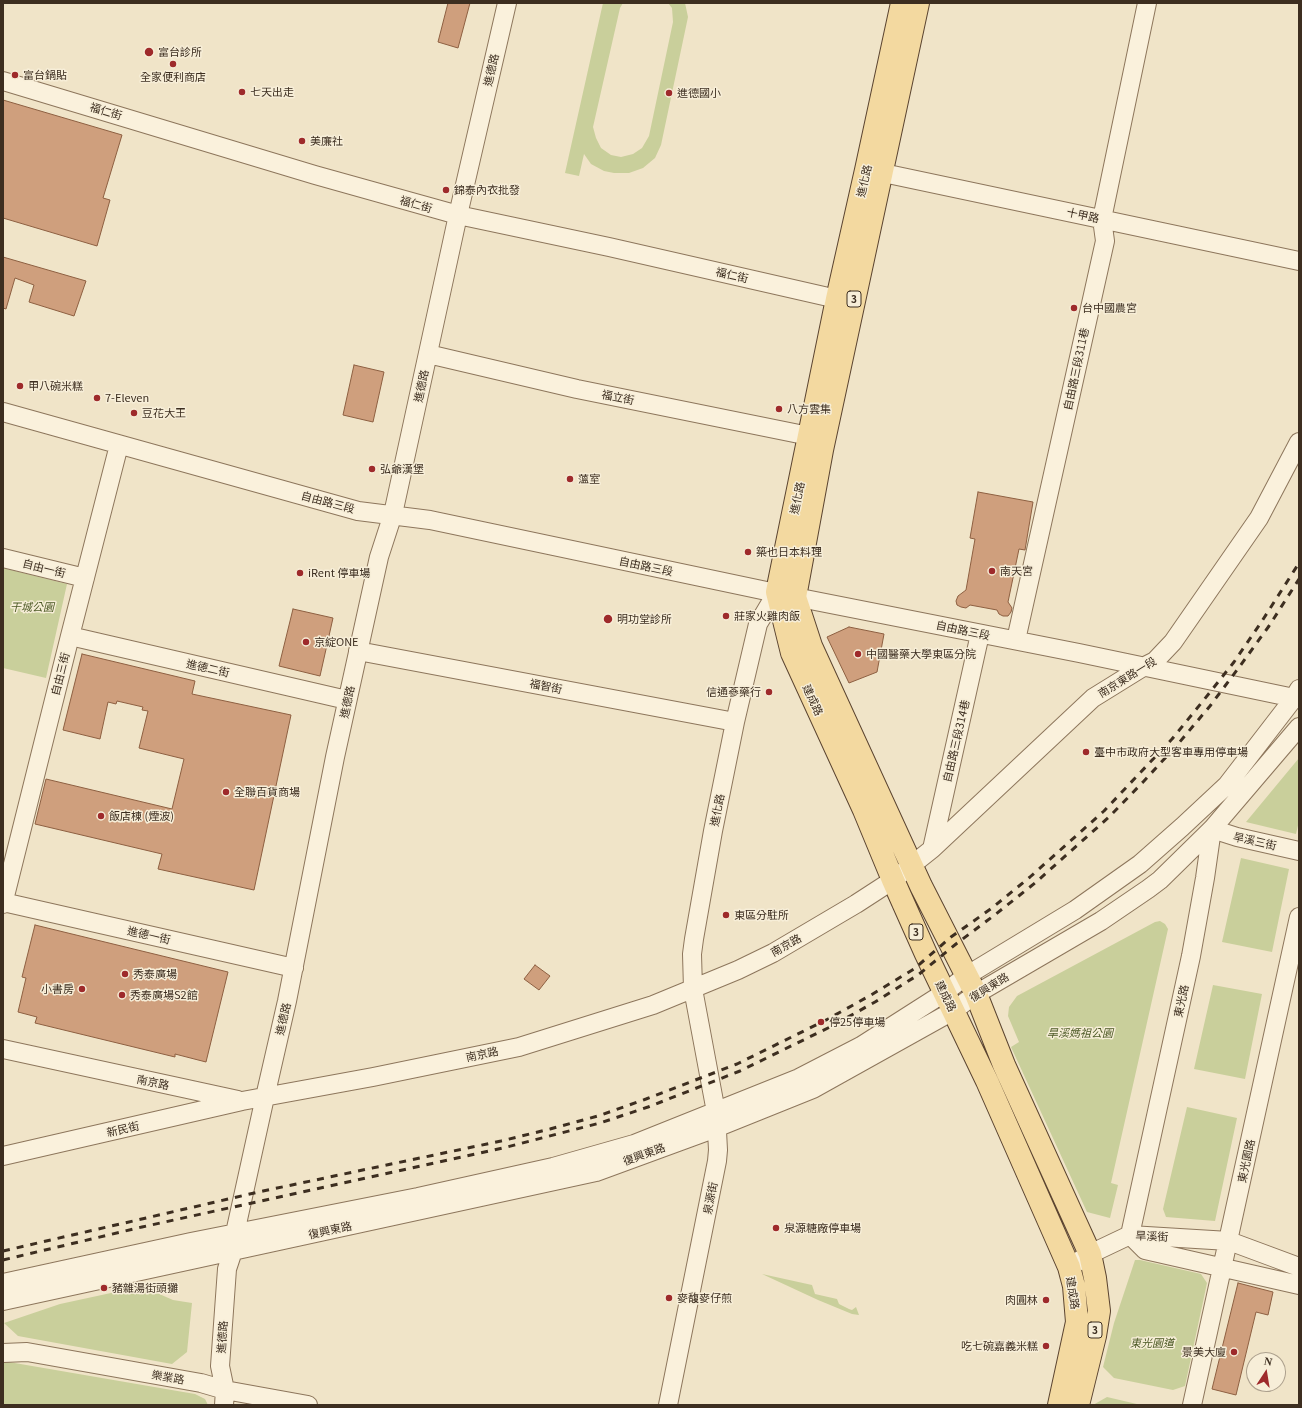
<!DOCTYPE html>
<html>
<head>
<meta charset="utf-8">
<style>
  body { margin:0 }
  #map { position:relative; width:1302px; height:1408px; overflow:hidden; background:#f0e4c8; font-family:Georgia,serif }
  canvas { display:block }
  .frame { position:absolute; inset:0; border:4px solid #3d2e20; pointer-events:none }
  .north { position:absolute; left:1246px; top:1352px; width:40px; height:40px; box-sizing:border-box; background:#f7eed8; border:1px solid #ada18e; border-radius:50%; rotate:12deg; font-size:11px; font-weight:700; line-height:16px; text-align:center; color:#3d2e20 }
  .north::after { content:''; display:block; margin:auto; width:14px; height:18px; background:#9e2a2b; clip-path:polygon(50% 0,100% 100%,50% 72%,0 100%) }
</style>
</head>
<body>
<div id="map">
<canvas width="1302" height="1408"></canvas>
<div class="frame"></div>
<div class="north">N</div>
</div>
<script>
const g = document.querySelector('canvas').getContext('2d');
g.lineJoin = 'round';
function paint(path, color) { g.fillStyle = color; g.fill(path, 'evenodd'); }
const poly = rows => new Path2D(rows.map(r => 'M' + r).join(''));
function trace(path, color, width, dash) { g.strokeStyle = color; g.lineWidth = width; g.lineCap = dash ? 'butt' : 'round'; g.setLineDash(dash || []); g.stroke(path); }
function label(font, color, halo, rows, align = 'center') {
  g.font = font + ' Georgia,"Noto Sans TC",serif'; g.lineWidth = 3; g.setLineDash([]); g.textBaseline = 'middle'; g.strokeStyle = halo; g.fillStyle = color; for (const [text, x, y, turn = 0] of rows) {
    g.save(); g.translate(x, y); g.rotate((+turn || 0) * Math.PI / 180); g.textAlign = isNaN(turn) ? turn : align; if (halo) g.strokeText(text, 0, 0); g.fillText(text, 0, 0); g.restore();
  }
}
paint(poly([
  [603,3,623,3,620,8,593,127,596,138,601,148,611,155,621,157,633,154,642,148,649,136,673,22,672,8,668,3,685,3,688,17,661,145,655,158,643,168,629,173,614,173,604,171,591,164,584,154,579,176,565,173],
  [3,568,67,584,46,678,3,668],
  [1299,758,1299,821,1296,834,1246,822],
  [1241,858,1289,869,1272,952,1222,942],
  [1160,921,1165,924,1168,929,1111,1183,1118,1185,1110,1218,1087,1212,1011,1047,1019,1042,1008,1016,1009,1007,1017,996,1155,922],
  [1213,985,1262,994,1245,1079,1194,1069],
  [1187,1107,1237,1118,1215,1221,1166,1217,1163,1209],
  [1135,1260,1140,1260,1201,1274,1207,1283,1185,1386,1173,1390,1114,1378,1103,1367,1114,1323],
  [762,1274,812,1285,815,1294,837,1299,839,1304,849,1309,852,1310,856,1307,859,1315,852,1314,818,1300],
  [148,1285,157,1293,173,1300,192,1303,187,1352,172,1364,18,1336,4,1323,60,1304],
  [3,1361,195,1394,205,1399,208,1405,3,1405],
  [1107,1397,1141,1405,1093,1405]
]), '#c9cf9b');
const building = poly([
  [448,3,470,3,458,48,438,42,448,3],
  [3,100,122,135,103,198,110,200,97,246,3,218,3,100],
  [3,257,86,281,74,316,29,302,34,285,15,278,6,309,3,308,3,257],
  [354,365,384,372,373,422,343,415,354,365],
  [978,492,1033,502,1025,550,1019,549,1008,602,1012,608,1011,612,1008,616,1003,616,999,614,997,610,970,605,966,608,961,607,957,605,956,601,958,596,966,590,975,539,970,538,978,492],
  [293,609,333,618,320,676,279,666,293,609],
  [849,627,884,634,877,672,849,683,827,637,849,627],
  [82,654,195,681,192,694,291,715,254,890,158,869,162,854,35,824,46,779,172,809,184,759,139,748,148,711,142,710,143,707,117,701,116,704,108,702,100,739,63,730,82,654],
  [35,925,228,972,206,1062,175,1054,175,1057,35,1023,37,1017,18,1012,26,978,22,977,35,925],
  [535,965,550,976,539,990,524,979,535,965],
  [1238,1283,1273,1292,1268,1315,1256,1312,1236,1395,1212,1389,1238,1283]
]);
paint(building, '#cf9f7d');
trace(building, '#8d5f41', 1);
const minor = poly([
  [3,81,315,175,458,215,609,247,837,299],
  [869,170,1299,261],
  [428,354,577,389,809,436],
  [3,412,358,511,430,520,795,597,1079,653,1299,699],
  [3,558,85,578],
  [70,636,347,700],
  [1016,640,1105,241,1102,219,1147,3],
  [358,651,735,722],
  [1212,829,1237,837,1299,851],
  [932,849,980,634],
  [3,902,294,968],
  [3,904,70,636,119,445],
  [3,1049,238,1100],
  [3,1156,242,1101,373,1077,519,1047,653,1005,738,970,773,953,856,904,893,880,932,849,1093,698,1143,667,1155,661,1173,642,1259,518,1299,442],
  [1130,1235,1145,1250,1299,1285],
  [1130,1235,1229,1241,1299,1267],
  [1069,1267,1090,1254,1130,1235,1191,956,1205,878,1212,829],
  [3,1283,191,1242,418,1197,553,1167,634,1144,799,1078,861,1046,944,993,966,976,1075,910,1140,864,1182,827,1227,785,1294,698,1299,689],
  [3,1301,596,1172,716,1128,813,1089,953,1011,976,994,1101,921,1148,889,1160,880,1212,829,1299,727],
  [3,1353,27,1352,201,1383,225,1390,308,1405],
  [224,1405,225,1390,220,1366,227,1269,233,1251,235,1233,265,1097,287,1001,335,757,379,557,393,514,458,215,507,3],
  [668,1405,717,1161,718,1150,716,1112,693,989,692,954,694,939,713,831,735,722,758,624,777,592],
  [1192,1405,1299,917]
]);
const major = poly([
  [902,3,866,170,837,299,777,592,792,653,864,810,893,880,926,954,987,1081,1069,1267,1074,1286,1077,1322,1059,1405],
  [918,3,845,343,822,450,795,597,811,646,921,886,976,994,1004,1065,1090,1254,1095,1278,1099,1311,1095,1336,1078,1405]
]);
trace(minor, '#8d765c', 20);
trace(major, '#5b4430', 24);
trace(minor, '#faf1dc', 18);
trace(major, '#f3d9a0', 22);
trace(poly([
  [3,1251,263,1191,501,1141,550,1129,598,1116,646,1099,737,1064,828,1019,871,995,914,969,951,937,992,908,1030,877,1104,811,1172,739,1203,701,1234,662,1262,621,1299,563],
  [3,1260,142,1227,503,1148,600,1123,648,1107,740,1071,832,1026,875,1002,918,975,956,944,996,914,1035,883,1109,817,1144,781,1178,744,1210,706,1240,666,1269,626,1299,579]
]), '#3d2e20', 3, [7, 7]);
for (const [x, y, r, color] of [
  [149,52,5,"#9e2a2b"],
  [173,64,4,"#9e2a2b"],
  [15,75,4,"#9e2a2b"],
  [242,92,4,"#9e2a2b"],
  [669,93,4,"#9e2a2b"],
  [302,141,4,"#9e2a2b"],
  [446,190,4,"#9e2a2b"],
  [1074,308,4,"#9e2a2b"],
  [20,386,4,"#9e2a2b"],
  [97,398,4,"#9e2a2b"],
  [779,409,4,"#9e2a2b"],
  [134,413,4,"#9e2a2b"],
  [372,469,4,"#9e2a2b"],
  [570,479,4,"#9e2a2b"],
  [748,552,4,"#9e2a2b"],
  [992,571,4,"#9e2a2b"],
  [300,573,4,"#9e2a2b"],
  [726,616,4,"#9e2a2b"],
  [608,619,5,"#9e2a2b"],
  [306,642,4,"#9e2a2b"],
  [858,654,4,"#9e2a2b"],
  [769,692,4,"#9e2a2b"],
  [1086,752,4,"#9e2a2b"],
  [226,792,4,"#9e2a2b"],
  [101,816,4,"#9e2a2b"],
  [726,915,4,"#9e2a2b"],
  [125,974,4,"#9e2a2b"],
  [82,989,4,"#9e2a2b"],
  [122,995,4,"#9e2a2b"],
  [821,1022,4,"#9e2a2b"],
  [776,1228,4,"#9e2a2b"],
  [104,1288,4,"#9e2a2b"],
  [669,1298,4,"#9e2a2b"],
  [1046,1300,4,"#9e2a2b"],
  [1046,1346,4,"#9e2a2b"],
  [1234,1352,4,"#9e2a2b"]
]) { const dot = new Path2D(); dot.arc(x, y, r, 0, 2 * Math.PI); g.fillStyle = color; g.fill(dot); trace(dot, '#f7eed8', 1.5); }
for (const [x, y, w] of [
  [854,299,14],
  [916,932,14],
  [1095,1330,14]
]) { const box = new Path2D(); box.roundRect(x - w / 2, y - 8, w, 16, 3); g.fillStyle = '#f7eed8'; g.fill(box); trace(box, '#3d2e20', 1); }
label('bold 10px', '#3d2e20', null, [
  ["3",854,299],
  ["3",916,932],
  ["3",1095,1330]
]);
label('11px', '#3d2e20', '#f7eed8', [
  ["富台診所",158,52],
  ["富台鍋貼",23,75],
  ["全家便利商店",173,77,"center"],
  ["七天出走",250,92],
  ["進德國小",677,93],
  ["美廉社",310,141],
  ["錦泰內衣批發",454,190],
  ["台中國農宮",1082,308],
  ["甲八碗米糕",28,386],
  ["7-Eleven",105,398],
  ["八方雲集",787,409],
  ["豆花大王",142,413],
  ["弘爺漢堡",380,469],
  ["薀室",578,479],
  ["築也日本料理",756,552],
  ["南天宮",1000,571],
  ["iRent 停車場",308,573],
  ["莊家火雞肉飯",734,616],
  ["明功堂診所",617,619],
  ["京綻ONE",314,642],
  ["中國醫藥大學東區分院",866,654],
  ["信通蔘藥行",761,692,"right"],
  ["臺中市政府大型客車專用停車場",1094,752],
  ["全聯百貨商場",234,792],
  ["飯店棟 (煙波)",109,816],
  ["東區分駐所",734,915],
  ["秀泰廣場",133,974],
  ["小書房",74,989,"right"],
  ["秀泰廣場S2館",130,995],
  ["停25停車場",829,1022],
  ["泉源糖廠停車場",784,1228],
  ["豬雜湯街頭攤",112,1288],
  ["麥馥麥仔煎",677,1298],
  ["肉圓林",1038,1300,"right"],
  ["吃七碗嘉義米糕",1038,1346,"right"],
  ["景美大廈",1226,1352,"right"]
], 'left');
label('11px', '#3d2e20', '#f7eed8', [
  ["進德路",491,70,-77],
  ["福仁街",106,111,17],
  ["進化路",864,181,-77],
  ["福仁街",416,204,16],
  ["十甲路",1083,215,12],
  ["福仁街",732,275,13],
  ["自由路三段311巷",1076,369,-78],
  ["進德路",421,386,-78],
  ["福立街",618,397,11],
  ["進化路",797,498,-78],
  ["自由路三段",328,502,15],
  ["自由路三段",646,566,12],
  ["自由一街",44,568,14],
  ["自由路三段",963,630,12],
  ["進德二街",208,668,13],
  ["自由三街",60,674,-76],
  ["南京東路一段",1127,677,-32],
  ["福智街",546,686,11],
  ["建成路",813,700,65],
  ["進德路",347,702,-78],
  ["自由路三段314巷",956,741,-77],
  ["進化路",717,810,-79],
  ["旱溪三街",1255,841,13],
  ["進德一街",149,935,13],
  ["南京路",786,945,-29],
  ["復興東路",989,987,-32],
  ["建成路",946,996,64],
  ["東光路",1181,1001,-78],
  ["進德路",283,1019,-77],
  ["南京路",482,1054,-12],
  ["南京路",153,1082,12],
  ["新民街",123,1129,-13],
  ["復興東路",644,1154,-20],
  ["東光園路",1246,1161,-78],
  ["泉源街",710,1198,-79],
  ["復興東路",330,1230,-12],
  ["旱溪街",1152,1236,2],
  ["建成路",1073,1293,81],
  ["進德路",222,1337,-86],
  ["樂業路",168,1377,10]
]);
label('italic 11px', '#4d5a26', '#f7eed8', [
  ["干城公園",32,607],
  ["旱溪媽祖公園",1080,1033],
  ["東光園道",1152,1343]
]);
</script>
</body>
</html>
